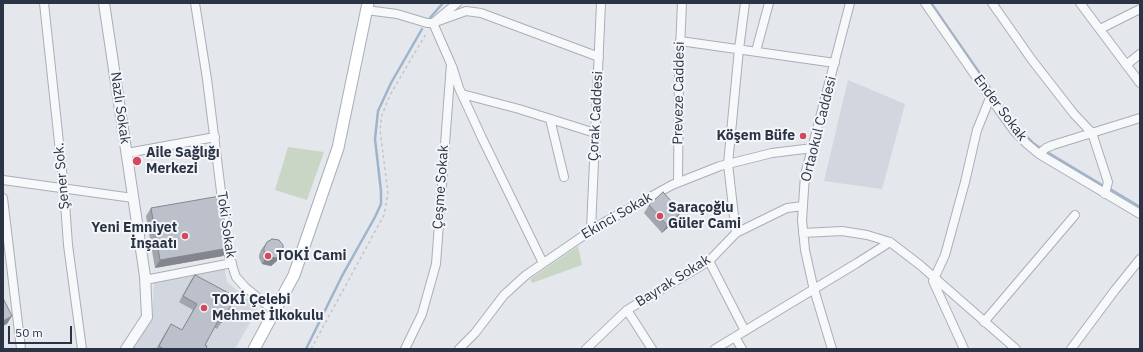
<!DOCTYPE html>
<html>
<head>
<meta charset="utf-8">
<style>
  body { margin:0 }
  #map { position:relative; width:1143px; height:352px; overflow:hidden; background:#e4e7ec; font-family:"IBM Plex Sans",sans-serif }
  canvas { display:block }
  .frame { position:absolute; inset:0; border:4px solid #2b3445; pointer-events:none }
  .scale { position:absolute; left:8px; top:326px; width:64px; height:18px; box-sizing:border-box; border:2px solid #2b3445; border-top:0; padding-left:5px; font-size:12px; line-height:14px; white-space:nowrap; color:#2b3445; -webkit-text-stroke:3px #f4f6f9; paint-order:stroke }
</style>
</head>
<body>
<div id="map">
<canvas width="1143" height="352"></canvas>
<div class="frame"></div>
<div class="scale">50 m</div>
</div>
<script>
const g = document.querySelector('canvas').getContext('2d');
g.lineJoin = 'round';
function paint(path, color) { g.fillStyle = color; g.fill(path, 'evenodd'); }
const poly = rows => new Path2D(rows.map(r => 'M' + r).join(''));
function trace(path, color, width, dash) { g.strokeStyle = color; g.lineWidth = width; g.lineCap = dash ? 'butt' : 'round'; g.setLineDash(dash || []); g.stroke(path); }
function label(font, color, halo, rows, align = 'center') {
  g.font = font + ' "IBM Plex Sans",sans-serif'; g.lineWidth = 4; g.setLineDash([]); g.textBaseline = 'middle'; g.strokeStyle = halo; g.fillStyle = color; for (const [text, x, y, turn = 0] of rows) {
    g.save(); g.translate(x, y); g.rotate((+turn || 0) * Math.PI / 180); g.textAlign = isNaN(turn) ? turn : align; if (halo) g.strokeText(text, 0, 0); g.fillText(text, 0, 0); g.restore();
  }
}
paint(poly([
  [848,80,905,104,882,189,824,181],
  [219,268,225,270,227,282,256,306,257,310,235,349,133,349,152,318,154,281]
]), '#d2d6de');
paint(poly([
  [288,147,324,152,307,200,275,190],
  [578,246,582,265,532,283,530,279]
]), '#c9d6c5');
trace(poly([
  [931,3,1010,117,1021,131,1033,143,1040,148],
  [429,19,443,3],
  [1047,152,1102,185],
  [1110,189,1140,207],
  [306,349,342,276,375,217,381,204,381,191,375,139,378,111,391,83,422,29]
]), '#9fb4cc', 2.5);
const minor = poly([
  [44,3,64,189,68,245,82,349],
  [195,3,207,79,229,256,236,277,245,287,274,311],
  [745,3,739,49,728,164,736,233,787,208,803,206],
  [925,3,999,110,1015,132,1027,144,1039,154,1140,214],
  [992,3,1032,60,1074,114,1092,133,1108,182,1105,194],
  [1080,3,1140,83],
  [366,10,397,14,427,23,433,23,466,11,481,13,599,57],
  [1100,29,1140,9],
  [680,41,835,63],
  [756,51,769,3],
  [1126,65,1140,54],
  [452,66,459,88,482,138,543,263],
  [462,94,519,109,595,133],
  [550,119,564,177],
  [127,153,215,137],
  [1039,154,1046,148,1053,145,1140,118],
  [3,180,133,198],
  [678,182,679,71,682,3],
  [3,198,21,349],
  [591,229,601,3],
  [803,233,842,231,867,235,890,242,920,265,1016,349],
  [709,261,745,331],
  [145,280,232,263],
  [627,310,652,349],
  [984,322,1075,215],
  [735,337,742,349],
  [405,349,422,314,436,264,451,64,433,23,457,3],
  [459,349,475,333,504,295,526,275,596,227,672,185,720,166,772,153,813,148],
  [586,349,627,310,709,261,736,233],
  [715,349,857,263,890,242],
  [832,349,813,286,805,250,802,220,805,175,850,3],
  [964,349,933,281,945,255,965,182,977,130,990,98],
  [1071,349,1115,290,1140,259]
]);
const tertiary = poly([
  [104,3,145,276,147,317,126,349]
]);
const secondary = poly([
  [254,349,294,275,338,148,368,3]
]);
trace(minor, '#a9aeb7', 10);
trace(tertiary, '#a9aeb7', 12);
trace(secondary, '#a9aeb7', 13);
trace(poly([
  [311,349,384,215,388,193,380,130,382,115,390,95,427,32]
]), '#c2c5cb', 1.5, [3, 3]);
trace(minor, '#f7f8fa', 8);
trace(tertiary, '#f7f8fa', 10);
trace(secondary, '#fff', 11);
paint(poly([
  [649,205,676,220,662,233,644,213],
  [151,208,229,248,223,256,155,268,146,216],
  [267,242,283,252,278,260,271,266,262,264,259,258,259,255,261,250],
  [195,275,221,323,217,329,214,327,205,345,206,349,156,349,167,330,171,324,182,330,193,310,179,302,191,280]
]), '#a1a5ae');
paint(poly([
  [681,212,676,220,662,233,667,225],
  [229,248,223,256,155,268,160,260],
  [283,252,278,260,271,266,262,264,267,256],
  [12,316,7,324,3,326,3,321]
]), '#83868d');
const building = poly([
  [663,192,681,212,667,225,649,205,663,192],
  [220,196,229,248,160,260,151,208,220,196],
  [272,239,279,240,283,245,283,252,276,258,267,256,264,251,264,248,267,242,272,239],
  [195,275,236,297,221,323,218,321,205,345,207,346,206,349,163,349,159,346,171,324,182,330,197,304,183,296,195,275],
  [3,298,12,316,3,321,3,298]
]);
paint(building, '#bbc0ca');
trace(building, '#83868d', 1);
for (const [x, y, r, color] of [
  [803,136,4,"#d1495b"],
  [137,161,5,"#d1495b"],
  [660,216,4,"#d1495b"],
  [185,236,4,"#d1495b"],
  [268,256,4,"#d1495b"],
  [204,308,4,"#d1495b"]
]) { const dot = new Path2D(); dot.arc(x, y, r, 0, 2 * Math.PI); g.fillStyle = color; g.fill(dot); trace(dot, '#f4f6f9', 1.5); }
label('14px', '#2b3445', '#f4f6f9', [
  ["Preveze Caddesi",679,93,-89],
  ["Nazlı Sokak",120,108,82],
  ["Ender Sokak",1000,108,53],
  ["Çorak Caddesi",596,116,-87],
  ["Ortaokul Caddesi",819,129,-76],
  ["Şener Sok.",62,176,-95],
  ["Çeşme Sokak",441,187,-86],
  ["Ekinci Sokak",617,216,-30],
  ["Toki Sokak",226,225,82],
  ["Bayrak Sokak",673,281,-32]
]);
label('bold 14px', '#2b3445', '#f4f6f9', [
  ["Köşem Büfe",795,136,"right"],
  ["Aile Sağlığı",146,153],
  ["Merkezi",146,169],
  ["Saraçoğlu",668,208],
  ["Güler Cami",668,224],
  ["Yeni Emniyet",177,228,"right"],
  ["İnşaatı",177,244,"right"],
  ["TOKİ Cami",276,256],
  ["TOKİ Çelebi",212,300],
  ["Mehmet İlkokulu",212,316]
], 'left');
</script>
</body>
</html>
